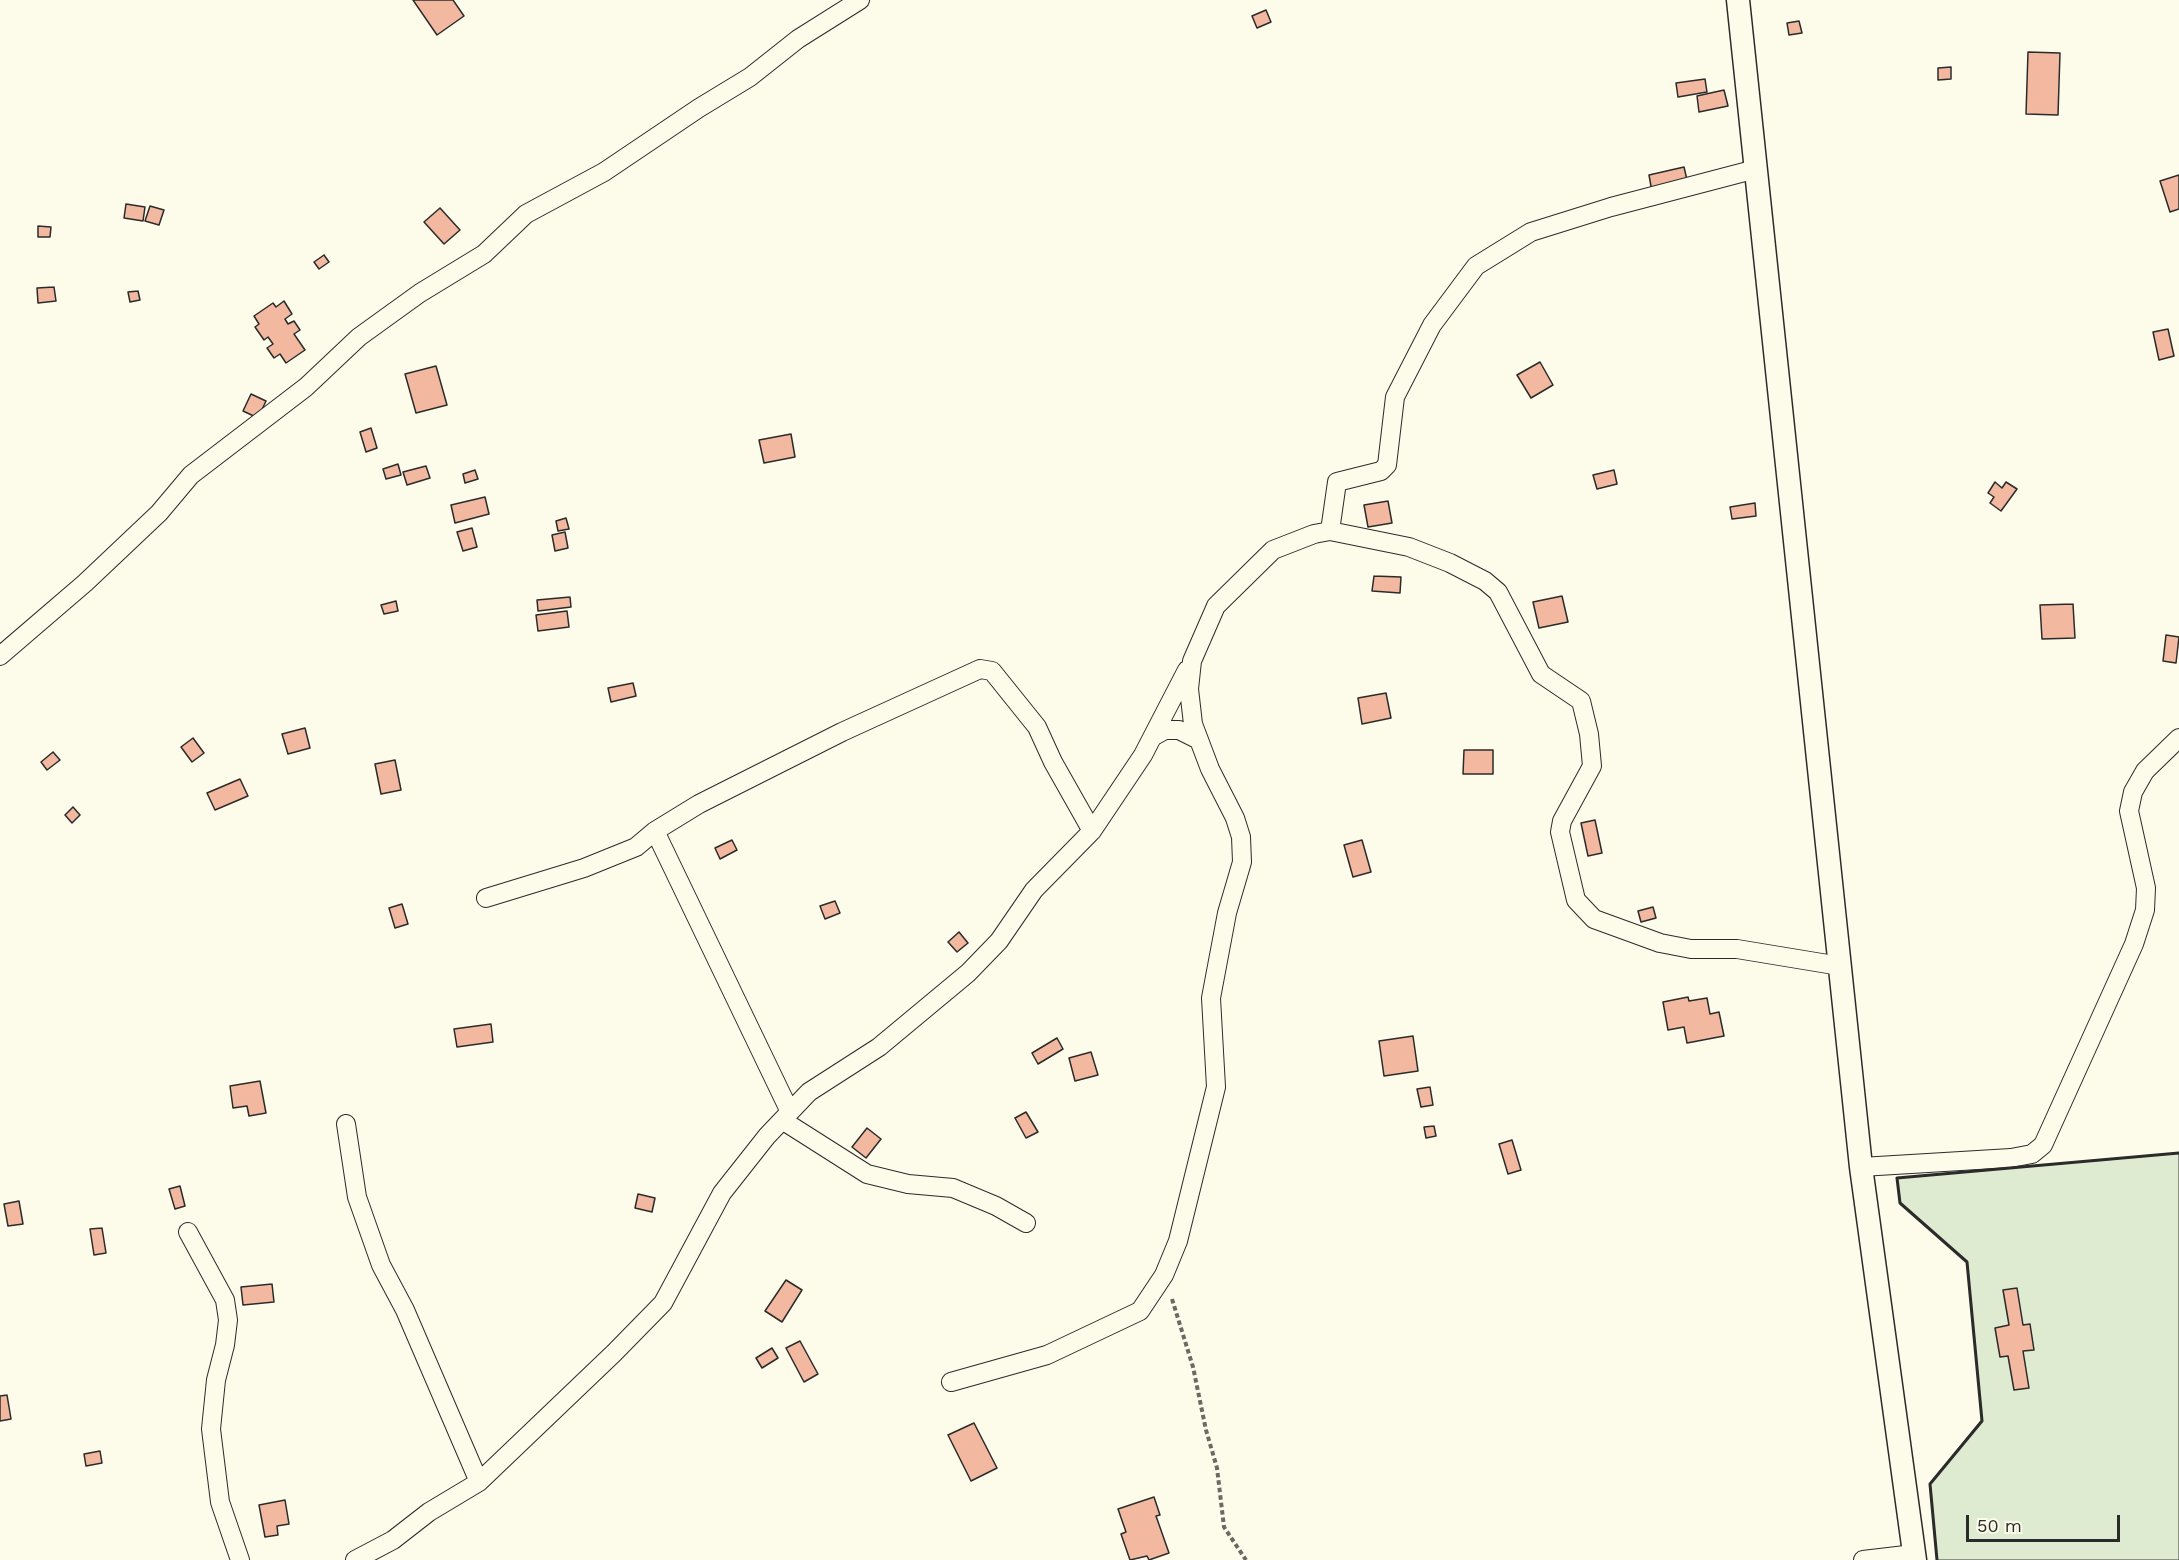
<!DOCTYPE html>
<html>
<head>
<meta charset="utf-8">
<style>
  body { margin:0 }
  #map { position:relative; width:2179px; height:1560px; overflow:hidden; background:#fdfbea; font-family:"Work Sans",sans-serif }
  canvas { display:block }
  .scale { position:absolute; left:1966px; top:1515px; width:154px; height:27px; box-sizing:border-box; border:3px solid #2b2b2b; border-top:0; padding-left:8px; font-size:18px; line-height:21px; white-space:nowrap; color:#2b2b2b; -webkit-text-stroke:4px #fdfbea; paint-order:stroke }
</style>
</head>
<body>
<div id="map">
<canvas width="2179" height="1560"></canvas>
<div class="scale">50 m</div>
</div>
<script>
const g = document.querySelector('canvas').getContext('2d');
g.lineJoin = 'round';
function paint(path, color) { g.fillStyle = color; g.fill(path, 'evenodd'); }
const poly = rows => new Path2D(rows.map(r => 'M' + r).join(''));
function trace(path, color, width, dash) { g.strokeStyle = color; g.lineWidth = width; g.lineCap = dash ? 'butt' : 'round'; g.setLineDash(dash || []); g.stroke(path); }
const green = poly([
  [2179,1153,2179,1560,1937,1560,1930,1484,1982,1420,1967,1262,1900,1203,1897,1178,2179,1153]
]);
paint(green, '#deebd1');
trace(green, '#74746e', 1.5);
const building = poly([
  [413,0,453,0,464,16,437,35,413,0],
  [1266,10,1271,22,1257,28,1252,16,1266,10],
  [1799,21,1802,33,1789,35,1787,23,1799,21],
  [2028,52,2060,53,2058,115,2026,114,2028,52],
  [1951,67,1951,79,1938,80,1938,68,1951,67],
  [1705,79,1707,92,1678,97,1676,83,1705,79],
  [1724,90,1728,106,1699,112,1697,96,1724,90],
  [1684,167,1688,184,1652,192,1649,175,1684,167],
  [2179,175,2179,209,2170,212,2160,181,2179,175],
  [126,204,145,207,143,221,124,218,126,204],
  [150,206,164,210,159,225,145,221,150,206],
  [440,208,460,230,444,244,424,222,440,208],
  [38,226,51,227,50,237,38,237,38,226],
  [324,255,329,262,319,269,314,262,324,255],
  [54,287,56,301,38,303,37,288,54,287],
  [138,291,140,300,130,302,128,292,138,291],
  [284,301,292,314,285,319,288,324,294,321,300,330,294,334,305,350,286,363,280,354,274,358,267,348,273,344,268,337,264,340,255,327,259,324,254,316,273,303,276,307,284,301],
  [2168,329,2174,356,2159,360,2153,332,2168,329],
  [1540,362,1553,385,1531,398,1517,375,1540,362],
  [436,366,447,405,416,413,405,374,436,366],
  [251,394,266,401,258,418,243,411,251,394],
  [371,428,377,448,366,452,360,432,371,428],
  [791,434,795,457,764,463,759,440,791,434],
  [398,464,401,475,386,479,383,469,398,464],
  [426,466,430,478,407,485,403,472,426,466],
  [475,470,478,479,465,483,463,474,475,470],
  [1614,470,1617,484,1597,489,1593,475,1614,470],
  [1995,482,2002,488,2006,482,2017,489,2001,511,1990,503,1994,497,1988,493,1995,482],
  [485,497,489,514,455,523,451,505,485,497],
  [1388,501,1392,523,1368,527,1364,505,1388,501],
  [1755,503,1756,516,1732,519,1730,507,1755,503],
  [566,518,569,529,558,531,556,521,566,518],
  [472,528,477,547,463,551,457,532,472,528],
  [565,532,568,548,555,551,552,535,565,532],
  [1374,576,1401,577,1400,593,1372,591,1374,576],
  [1562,596,1568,622,1539,628,1533,602,1562,596],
  [570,597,571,607,538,611,537,600,570,597],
  [396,601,398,611,384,614,381,605,396,601],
  [2073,604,2075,638,2042,639,2040,605,2073,604],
  [567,611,569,627,538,631,536,615,567,611],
  [2166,635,2179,637,2176,663,2163,661,2166,635],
  [633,683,636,696,611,702,608,688,633,683],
  [1386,693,1391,718,1362,724,1358,698,1386,693],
  [305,728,310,748,288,754,282,734,305,728],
  [193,738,204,753,192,762,181,747,193,738],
  [1464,750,1493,750,1493,774,1463,774,1464,750],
  [53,752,60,760,47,770,41,762,53,752],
  [395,760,401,790,381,794,375,764,395,760],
  [240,779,248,796,215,810,207,793,240,779],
  [73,807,80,815,72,823,65,815,73,807],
  [1595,820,1602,853,1588,856,1581,823,1595,820],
  [732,840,737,850,720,859,715,848,732,840],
  [1362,840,1371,872,1353,877,1344,845,1362,840],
  [835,901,840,913,825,919,820,906,835,901],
  [402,904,408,924,395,928,389,908,402,904],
  [1653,907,1656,918,1641,922,1638,911,1653,907],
  [959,932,968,943,957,952,948,942,959,932],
  [1688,997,1689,1001,1707,998,1710,1014,1719,1012,1724,1036,1687,1043,1684,1027,1668,1030,1663,1002,1688,997],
  [491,1024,493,1042,457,1047,454,1029,491,1024],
  [1413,1036,1418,1071,1384,1076,1379,1041,1413,1036],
  [1057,1038,1063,1049,1038,1064,1032,1053,1057,1038],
  [1091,1052,1098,1075,1075,1081,1069,1058,1091,1052],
  [260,1081,266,1113,249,1116,247,1106,233,1108,230,1086,260,1081],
  [1430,1087,1433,1105,1421,1107,1417,1089,1430,1087],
  [1026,1112,1038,1132,1026,1138,1015,1118,1026,1112],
  [1434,1126,1436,1136,1426,1138,1424,1127,1434,1126],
  [867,1128,881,1139,866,1158,852,1147,867,1128],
  [1512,1140,1521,1170,1508,1174,1499,1144,1512,1140],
  [180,1186,185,1206,175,1209,169,1189,180,1186],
  [638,1194,655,1198,652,1212,635,1208,638,1194],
  [19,1201,23,1224,8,1226,4,1204,19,1201],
  [102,1228,106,1253,94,1255,90,1229,102,1228],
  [786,1280,802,1290,782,1322,765,1311,786,1280],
  [272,1284,274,1302,243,1305,241,1287,272,1284],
  [2017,1288,2023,1325,2030,1324,2034,1350,2023,1351,2029,1388,2014,1390,2008,1356,2000,1357,1995,1328,2009,1325,2003,1290,2017,1288],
  [800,1341,818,1374,804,1382,786,1348,800,1341],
  [772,1348,778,1358,762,1368,756,1358,772,1348],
  [7,1395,11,1419,0,1421,0,1396,7,1395],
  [974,1423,997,1468,971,1481,948,1435,974,1423],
  [100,1451,102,1463,86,1466,84,1454,100,1451],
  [1154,1497,1160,1515,1156,1516,1169,1553,1149,1560,1147,1556,1130,1560,1121,1534,1126,1532,1118,1509,1154,1497],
  [285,1500,289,1524,277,1526,278,1535,265,1537,259,1505,285,1500]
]);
paint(building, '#f2b8a0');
trace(building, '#2b2b2b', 1.5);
const minor = poly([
  [1330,531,1337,482,1381,471,1387,465,1395,397,1432,325,1476,266,1531,232,1611,207,1756,169],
  [0,656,85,583,159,513,191,475,306,387,359,337,420,293,484,254,526,214,604,172,699,108,750,77,798,39,860,0],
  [1154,736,1165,730,1179,730,1199,740],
  [655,831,790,1112],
  [486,898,584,868,636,847,655,831,699,804,842,732,980,669,992,671,1037,727,1053,762,1092,831],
  [782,1120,867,1174,908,1184,953,1188,996,1206,1026,1223],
  [346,1124,357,1197,381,1265,405,1310,479,1482],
  [1861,1167,2011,1158,2032,1154,2043,1145,2134,944,2145,910,2146,888,2129,811,2133,792,2145,771,2179,738],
  [188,1232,225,1300,228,1320,225,1345,216,1380,211,1429,220,1502,240,1560],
  [951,1382,1047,1355,1140,1311,1164,1275,1178,1241,1216,1087,1211,998,1227,913,1242,862,1241,837,1235,818,1210,769,1193,724,1189,689,1192,661,1216,606,1273,550,1314,534,1330,531,1409,547,1450,563,1485,581,1498,592,1541,674,1581,701,1589,734,1592,766,1562,821,1560,832,1576,900,1594,919,1660,943,1691,949,1737,949,1840,966],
  [355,1560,393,1540,429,1512,479,1482,614,1353,663,1303,722,1193,767,1136,809,1092,879,1047,968,973,999,941,1034,890,1092,831,1143,755,1187,670],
  [1863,1560,1914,1554]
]);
const tertiary = poly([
  [1738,0,1861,1167,1915,1560]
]);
trace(minor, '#2b2b2b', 20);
trace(tertiary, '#2b2b2b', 25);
trace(poly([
  [1172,1299,1193,1367,1206,1430,1217,1468,1224,1527,1246,1560]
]), '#6a6964', 4, [4.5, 3]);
trace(minor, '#fdfbea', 18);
trace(tertiary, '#fdfbea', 22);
trace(poly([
  [1937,1560,1930,1484,1982,1421,1967,1262,1900,1203,1897,1178,2179,1153]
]), '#2b2b2b', 3);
</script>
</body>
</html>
